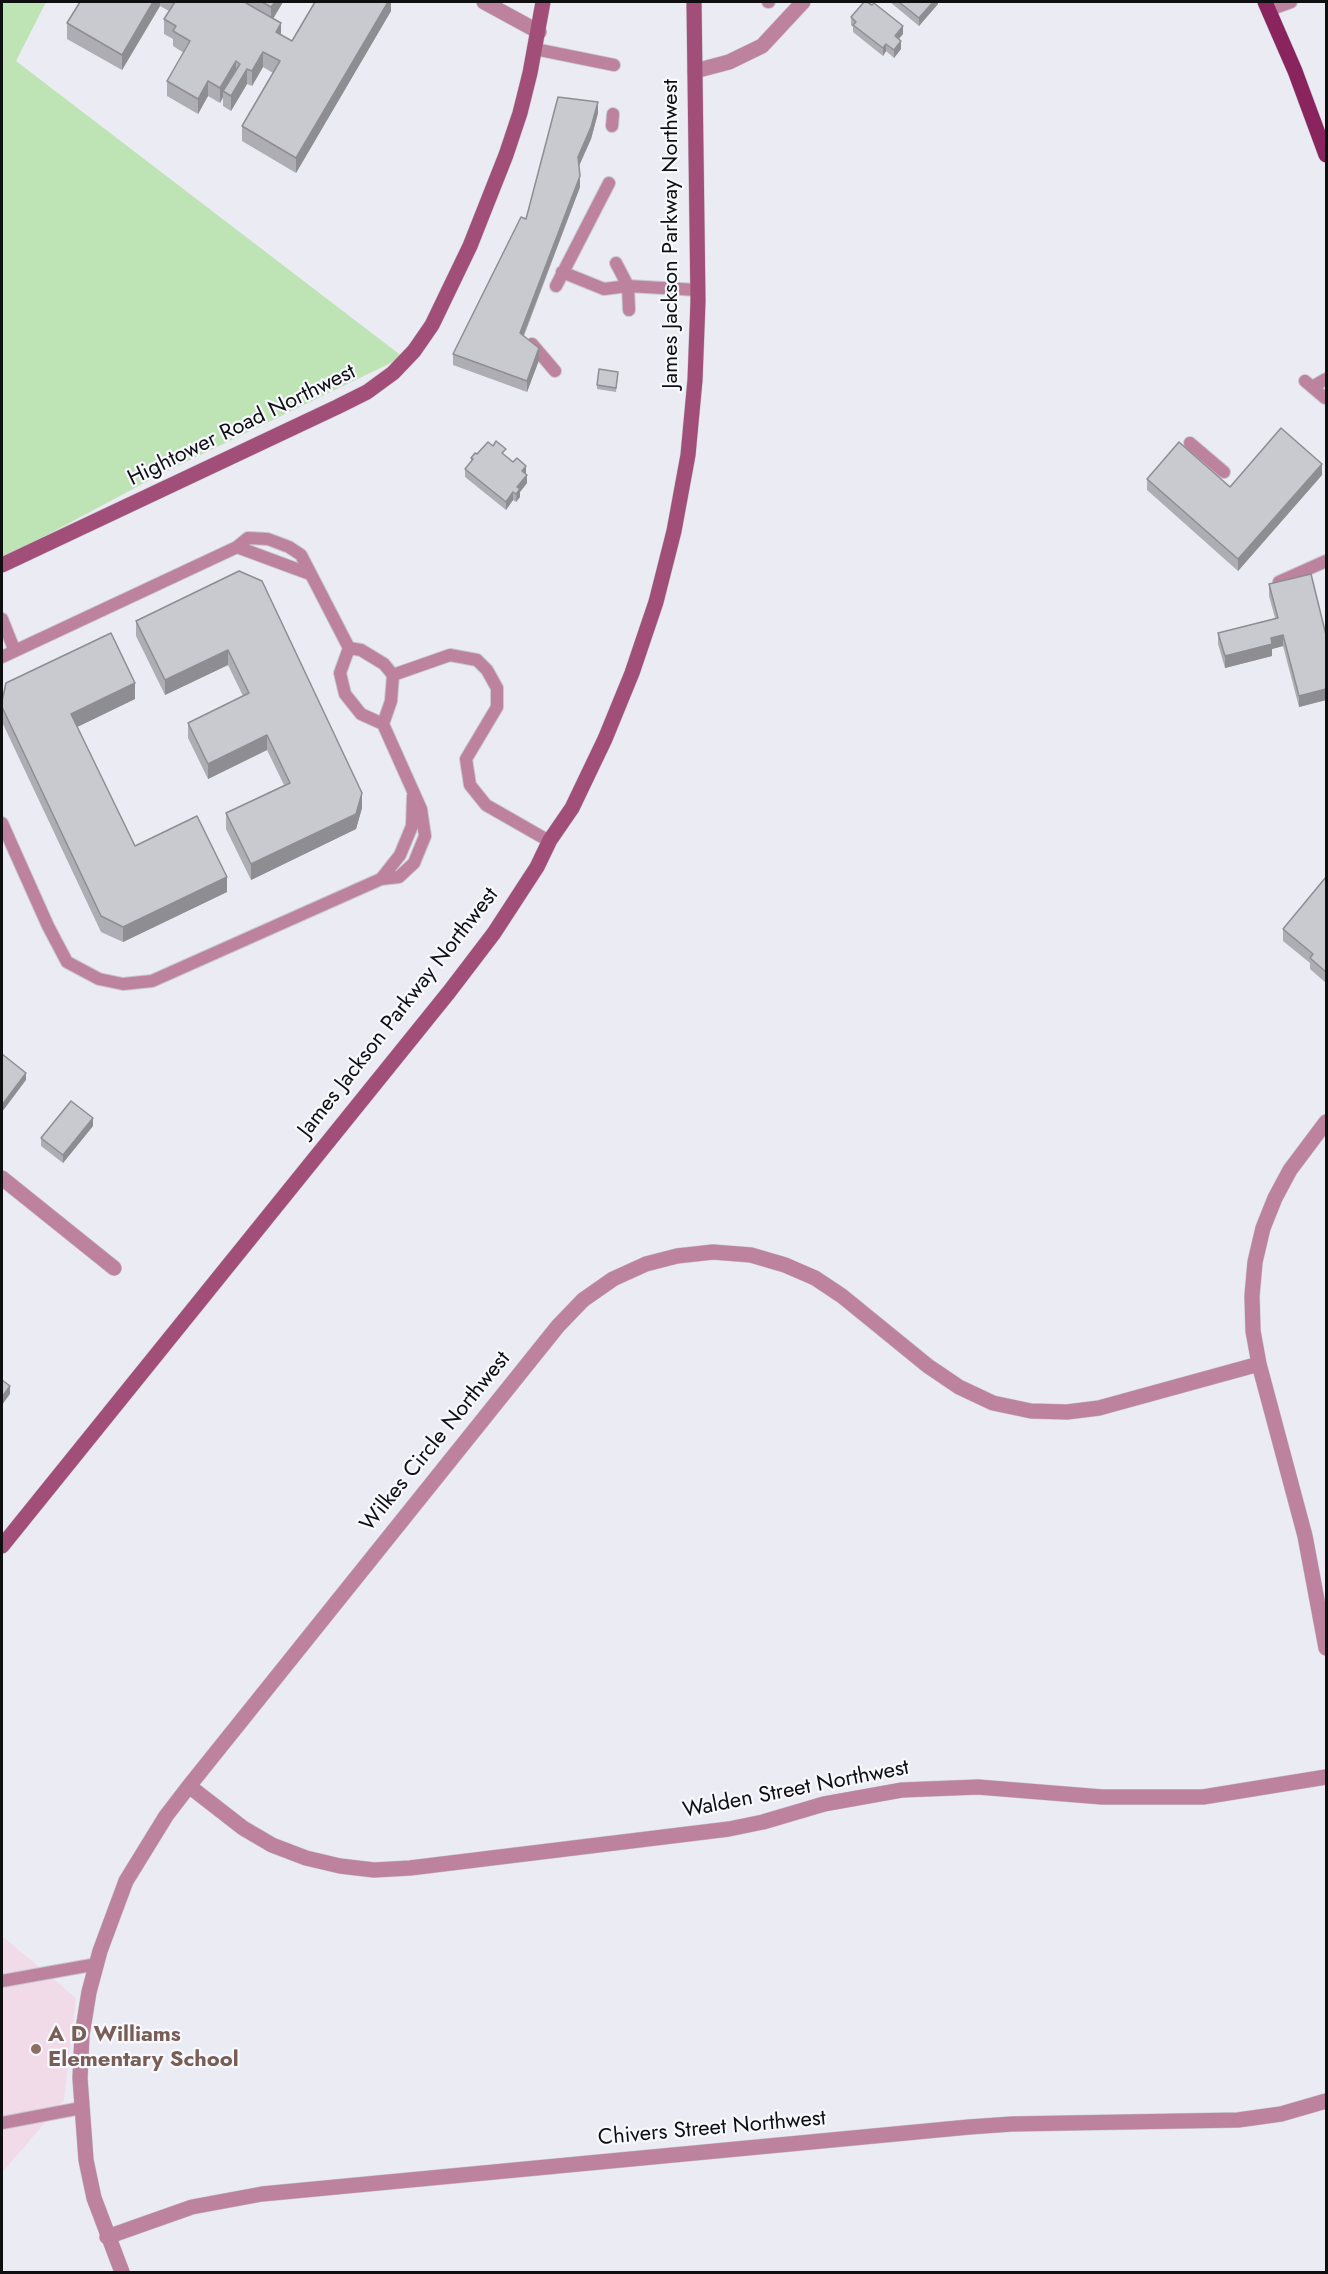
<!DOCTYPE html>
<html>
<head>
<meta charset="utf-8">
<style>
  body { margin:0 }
  #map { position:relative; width:1328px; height:2274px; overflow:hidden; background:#ebebf3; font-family:Jost,sans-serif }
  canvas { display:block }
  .frame { position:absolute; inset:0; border:3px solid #0f0f12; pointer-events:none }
</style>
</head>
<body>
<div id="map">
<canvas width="1328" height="2274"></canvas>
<div class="frame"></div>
</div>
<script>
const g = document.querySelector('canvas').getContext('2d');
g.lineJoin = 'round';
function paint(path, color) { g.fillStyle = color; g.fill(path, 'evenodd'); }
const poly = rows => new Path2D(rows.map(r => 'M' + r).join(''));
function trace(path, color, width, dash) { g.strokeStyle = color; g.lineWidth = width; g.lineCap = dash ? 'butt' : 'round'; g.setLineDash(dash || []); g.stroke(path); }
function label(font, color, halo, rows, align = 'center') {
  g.font = font + ' Jost,sans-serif'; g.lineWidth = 4.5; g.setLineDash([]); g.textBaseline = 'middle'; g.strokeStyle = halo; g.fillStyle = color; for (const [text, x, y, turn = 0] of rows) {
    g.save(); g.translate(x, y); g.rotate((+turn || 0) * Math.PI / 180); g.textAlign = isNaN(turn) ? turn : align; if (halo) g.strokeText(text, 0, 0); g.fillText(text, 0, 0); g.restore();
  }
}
paint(poly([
  [2,1936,76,1998,64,2100,2,2173]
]), '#f1dbe8');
paint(poly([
  [2,2,46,2,16,61,403,357,159,475,2,559]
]), '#bee3b4');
const lane = poly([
  [768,2,769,2],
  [1269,10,1291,2],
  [535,49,614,65],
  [612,126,613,114],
  [616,263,628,286,629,310],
  [562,272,604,289,628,286,698,290],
  [556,286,609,183],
  [532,344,555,371],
  [1305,381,1325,398],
  [1312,387,1326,379],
  [1190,443,1224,472],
  [237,547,310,574],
  [1279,582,1326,561],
  [2,619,14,649],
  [349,648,340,673,345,694,361,714,383,724],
  [2,657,237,547,248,538,268,539,289,547,301,555,349,648,361,650,384,664,393,675],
  [2,823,48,926,67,962,99,979,123,984,152,981,381,879,399,877,414,863,425,836,421,809,383,724,391,701,393,675,450,655,477,660,487,670,497,688,497,707,466,759,470,785,486,805,549,841],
  [381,879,400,855,412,826,413,796],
  [2,1981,97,1964],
  [2,2123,81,2108]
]);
const street = poly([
  [484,2,539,32],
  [695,71,729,62,762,46,803,2],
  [1326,1122,1290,1170,1275,1198,1263,1228,1255,1262,1252,1296,1253,1331,1259,1364,1305,1536,1326,1648],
  [2,1178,114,1268],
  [189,1786,243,1828,272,1845,306,1858,340,1866,374,1870,410,1868,729,1829,763,1822,824,1804,902,1790,978,1787,1102,1797,1203,1797,1326,1777],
  [107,2237,192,2207,262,2194,969,2127,1012,2124,1238,2120,1281,2114,1326,2101],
  [122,2272,94,2198,86,2160,80,2078,82,2035,89,1992,100,1951,126,1881,166,1816,189,1786,558,1326,583,1300,613,1279,646,1264,677,1256,713,1252,751,1255,785,1265,815,1278,842,1296,928,1366,959,1387,993,1403,1031,1411,1067,1412,1099,1408,1259,1364]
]);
const secondary = poly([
  [2,565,337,407,367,392,393,373,414,351,432,325,470,246,506,155,520,113,530,73,543,2],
  [2,1546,449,992,494,933,537,867,550,840,572,808,605,739,632,673,656,602,674,531,688,455,695,380,698,301,694,2]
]);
const primary = poly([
  [1265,2,1295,71,1326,155]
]);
trace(lane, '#c8c8cf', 14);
trace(street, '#c8c8cf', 16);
trace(secondary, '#c8c8cf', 16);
trace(primary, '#c8c8cf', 16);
trace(lane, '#bd839e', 12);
trace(street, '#bd839e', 15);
trace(secondary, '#a14f79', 15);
trace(primary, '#8a245e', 15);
paint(poly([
  [80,2,283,2,273,19,281,35,292,41,391,2,391,11,296,173,242,141,242,126,273,73,263,67,252,86,247,84,231,111,223,106,223,97,220,103,208,96,198,114,167,96,167,81,184,53,173,46,173,39,164,34,164,19,169,11,160,6,122,70,67,39,67,23],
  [890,2,938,2,938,4,919,26],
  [851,17,903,34,899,39,901,49,894,58,886,51,883,56,853,32,853,27,851,25],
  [598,113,591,139,579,166,580,187,524,336,539,360,527,392,453,365,453,354,526,219],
  [618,376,616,392,597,389,597,385],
  [477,454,506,456,526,473,527,483,520,492,520,497,516,502,513,500,506,510,465,477,465,469,471,462,471,458],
  [1322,475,1238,571,1147,490,1147,479,1230,487],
  [239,571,362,808,356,829,251,880,226,829,226,813,284,785,267,750,208,779,188,738,188,723,243,696,228,665,165,695,136,636,136,621],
  [1269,584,1326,635,1326,700,1299,707,1283,646,1272,649,1272,656,1225,668,1218,644,1218,633,1275,618,1269,596],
  [135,699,77,727,135,846,227,892,123,942,101,932,2,722,2,701],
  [1326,877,1326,983,1310,969,1310,963,1283,941,1283,929],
  [93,1126,63,1163,41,1146,41,1138]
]), '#adadb3');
paint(poly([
  [153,2,160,2,160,6,122,70,122,55],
  [275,2,283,2,271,22,271,7],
  [388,2,391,2,391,11,296,173,296,158],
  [933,2,938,2,938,4,919,26,919,18],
  [281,23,281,38,276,32],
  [903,26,903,34,895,43,895,36],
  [901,41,901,49,894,58,894,50],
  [886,44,886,51,883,56,883,48],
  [263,52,263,67,252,86,252,71],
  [236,61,236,76,223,91,223,97,220,103,220,88],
  [247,69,247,84,231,111,231,96],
  [208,81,208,96,198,114,198,99],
  [598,102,598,113,591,139,578,168,578,157],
  [580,176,580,187,520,344,520,333],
  [539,348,539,360,527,392,527,381],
  [1322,464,1322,475,1238,571,1238,559],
  [526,466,526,473,522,479,522,471],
  [527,475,527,483,520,492,520,497,516,502,517,487],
  [513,492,513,500,506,510,506,502],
  [1283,635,1283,646,1272,649,1272,656,1225,668,1225,656,1271,638],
  [228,650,228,665,165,695,165,680],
  [135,683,135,699,71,730,71,714],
  [1326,689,1326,700,1299,707,1299,696],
  [267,735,267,750,208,779,208,764],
  [362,793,362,808,356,829,251,880,251,864],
  [227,877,227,892,123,942,123,927],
  [26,1073,26,1080,2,1112,2,1105],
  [93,1118,93,1126,63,1163,63,1155],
  [10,1386,10,1394,2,1405,2,1397]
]), '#8d8d92');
const building = poly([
  [80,2,153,2,122,55,67,23,80,2],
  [175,2,247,2,246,3,281,23,276,32,292,41,315,2,388,2,296,158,242,126,280,61,263,52,252,71,247,69,231,96,223,91,240,64,236,61,220,88,208,81,198,99,167,81,190,41,173,31,176,26,164,19,175,2],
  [262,2,275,2,271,7,262,2],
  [864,2,867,2,872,5,874,3,903,26,895,36,901,41,894,50,886,44,883,48,853,25,856,22,851,17,864,2],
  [899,2,933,2,919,18,899,2],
  [558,97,598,102,591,127,578,157,580,176,520,333,539,348,527,381,453,354,521,217,526,219,558,97],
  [599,369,618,372,616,388,597,385,599,369],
  [1281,428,1322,464,1238,559,1147,479,1179,442,1230,487,1281,428],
  [496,441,506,449,502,453,513,462,517,458,526,466,522,471,527,475,517,487,520,489,516,494,513,492,506,502,465,469,473,459,471,458,475,453,477,454,488,442,493,446,496,441],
  [239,571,262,581,362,793,356,814,251,864,226,813,290,783,267,735,208,764,188,723,249,693,228,650,165,680,136,621,239,571],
  [1311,574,1326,635,1326,689,1299,696,1283,635,1271,638,1272,644,1225,656,1218,633,1278,618,1269,584,1311,574],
  [111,633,135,683,71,714,135,846,197,816,227,877,123,927,101,916,2,707,2,701,6,683,111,633],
  [1326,877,1326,972,1310,958,1313,954,1283,929,1326,877],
  [2,1054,26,1073,2,1105,2,1054],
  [71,1101,93,1118,63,1155,41,1138,71,1101],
  [2,1380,10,1386,2,1397,2,1380]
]);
paint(building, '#c9c9d0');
trace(building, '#8d8d92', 1.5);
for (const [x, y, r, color] of [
  [36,2049,6,"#8d6e63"]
]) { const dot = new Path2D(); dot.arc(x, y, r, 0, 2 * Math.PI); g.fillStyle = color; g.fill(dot); trace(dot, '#f8f8ff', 2); }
label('22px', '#0f0f12', '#f8f8ff', [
  ["James Jackson Parkway Northwest",672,234,-90],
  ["Hightower Road Northwest",242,426,-26],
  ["James Jackson Parkway Northwest",399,1013,-52],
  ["Wilkes Circle Northwest",436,1442,-51],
  ["Walden Street Northwest",796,1790,-11],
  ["Chivers Street Northwest",712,2129,-5]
]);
label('bold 22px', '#785e54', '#f8f8ff', [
  ["A D Williams",48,2036],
  ["Elementary School",48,2061]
], 'left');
</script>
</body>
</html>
